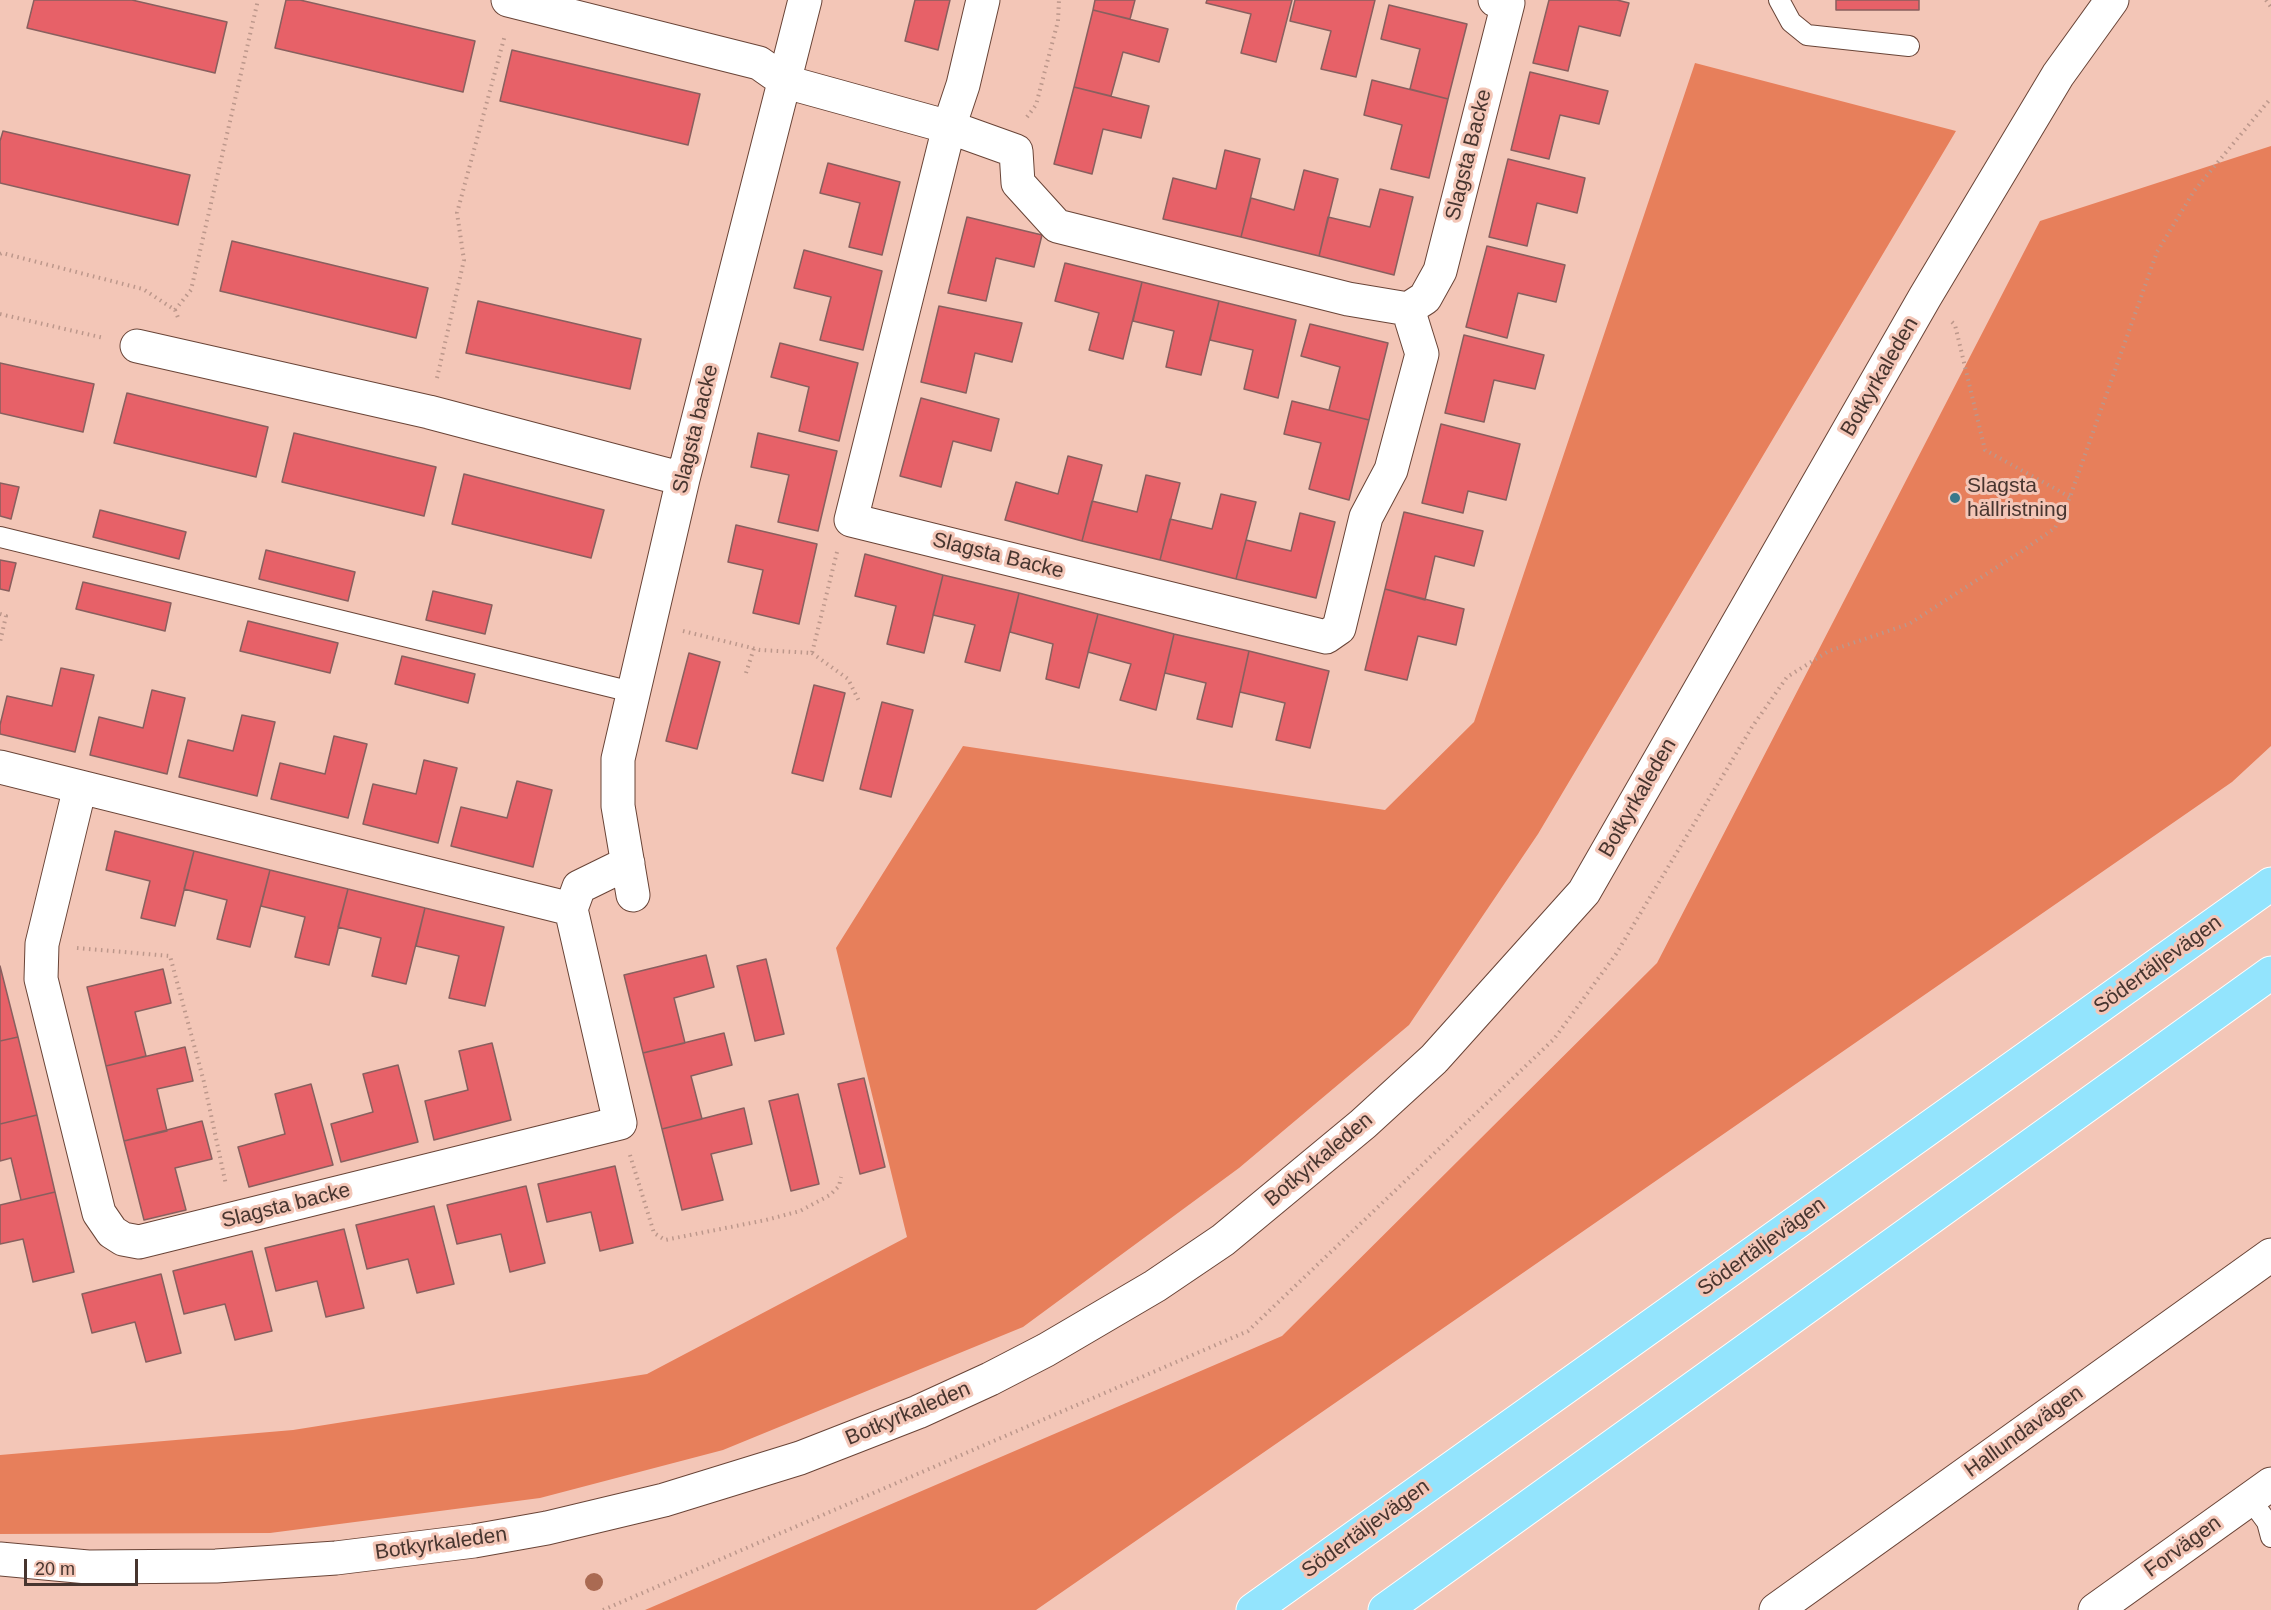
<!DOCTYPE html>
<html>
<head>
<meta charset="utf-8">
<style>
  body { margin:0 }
  #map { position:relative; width:2271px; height:1610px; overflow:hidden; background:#f3c6b7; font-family:Helvetica,sans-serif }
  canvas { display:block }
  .scale { position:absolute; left:24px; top:1559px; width:114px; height:27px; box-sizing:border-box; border:3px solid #47352f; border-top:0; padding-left:8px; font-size:18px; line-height:21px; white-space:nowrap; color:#47352f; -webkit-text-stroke:4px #f3c6b7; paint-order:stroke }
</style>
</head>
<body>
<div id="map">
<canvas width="2271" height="1610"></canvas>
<div class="scale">20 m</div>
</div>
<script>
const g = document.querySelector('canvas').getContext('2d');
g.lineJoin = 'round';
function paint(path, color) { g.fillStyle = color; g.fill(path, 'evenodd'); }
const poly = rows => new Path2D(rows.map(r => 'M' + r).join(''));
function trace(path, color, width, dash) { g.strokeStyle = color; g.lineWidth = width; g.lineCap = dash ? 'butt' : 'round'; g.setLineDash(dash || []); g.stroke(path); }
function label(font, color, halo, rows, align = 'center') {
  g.font = font + ' Helvetica,sans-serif'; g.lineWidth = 6; g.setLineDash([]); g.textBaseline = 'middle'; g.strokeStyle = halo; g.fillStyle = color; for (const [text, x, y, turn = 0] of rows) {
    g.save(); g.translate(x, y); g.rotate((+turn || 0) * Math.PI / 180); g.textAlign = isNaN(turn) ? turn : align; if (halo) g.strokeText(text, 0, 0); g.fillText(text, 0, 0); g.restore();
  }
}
paint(poly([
  [1695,63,1956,131,1538,834,1409,1025,1239,1168,1023,1327,723,1450,540,1498,270,1533,0,1534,0,1455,293,1430,647,1374,907,1237,836,948,963,746,1385,810,1474,722],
  [2271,146,2271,746,2232,782,1036,1610,645,1610,1282,1336,1657,963,2040,221]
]), '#e77f5b');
const building = poly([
  [34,0,132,0,227,22,215,73,27,28,34,0],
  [286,0,300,0,475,41,463,92,275,48,286,0],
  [915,0,950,0,938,50,905,41,915,0],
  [1095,0,1135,0,1130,19,1093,10,1095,0],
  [1207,0,1292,0,1276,62,1241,53,1251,14,1206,3,1207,0],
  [1295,0,1375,0,1356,77,1321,69,1331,31,1290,21,1295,0],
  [1549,0,1617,0,1629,3,1620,36,1579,26,1568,71,1533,63,1549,0],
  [1836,0,1919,0,1919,10,1836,10,1836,0],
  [1389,5,1467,24,1448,99,1410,89,1420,49,1381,39,1389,5],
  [1093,10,1168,29,1159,62,1123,52,1111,96,1074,87,1093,10],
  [512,50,700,94,688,145,500,101,512,50],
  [1530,72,1608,91,1599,124,1560,115,1549,159,1511,150,1530,72],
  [1372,80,1448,99,1429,178,1391,169,1402,125,1364,115,1372,80],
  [1074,87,1149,106,1141,138,1103,129,1092,174,1054,164,1074,87],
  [3,131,190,175,178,225,0,183,0,141,3,131],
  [1225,150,1260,159,1241,237,1163,219,1173,178,1216,189,1225,150],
  [1508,159,1585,178,1577,213,1537,203,1527,246,1489,237,1508,159],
  [828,163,900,182,882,255,849,247,860,203,820,193,828,163],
  [1304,170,1338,179,1319,256,1241,237,1251,198,1294,210,1304,170],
  [1380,189,1413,197,1394,275,1319,256,1328,217,1370,227,1380,189],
  [967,217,1042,235,1034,267,996,258,986,301,948,293,967,217],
  [232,241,428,288,416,338,220,291,232,241],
  [1487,246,1565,265,1556,302,1518,293,1507,338,1466,327,1487,246],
  [804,250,882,271,863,350,820,340,831,297,794,288,804,250],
  [1065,263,1142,282,1123,359,1089,350,1099,313,1055,301,1065,263],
  [1142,282,1219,301,1201,375,1166,367,1174,331,1133,321,1142,282],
  [478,301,641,339,630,389,466,353,478,301],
  [1219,301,1296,320,1278,398,1244,389,1253,350,1210,340,1219,301],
  [939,306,1022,323,1012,362,975,353,966,393,921,382,939,306],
  [1310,324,1388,343,1369,420,1329,410,1340,367,1301,356,1310,324],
  [1464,335,1544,355,1535,389,1494,380,1484,422,1445,413,1464,335],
  [780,343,858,363,839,441,799,431,809,387,771,377,780,343],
  [0,363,94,384,83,432,0,413,0,363],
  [127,393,268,427,256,477,114,443,127,393],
  [921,398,999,419,991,451,953,441,941,487,900,476,921,398],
  [1292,401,1369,420,1349,500,1309,489,1321,443,1284,434,1292,401],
  [1441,424,1520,444,1506,500,1468,491,1463,513,1422,503,1441,424],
  [294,433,436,467,424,516,282,482,294,433],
  [758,433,837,451,818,531,778,522,789,475,751,467,758,433],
  [1068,456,1102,465,1082,541,1005,520,1016,482,1058,494,1068,456],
  [464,474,604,510,591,558,452,524,464,474],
  [1146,475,1180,483,1160,560,1082,541,1092,501,1137,512,1146,475],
  [0,483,19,487,11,519,0,516,0,483],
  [1221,494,1256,502,1236,579,1160,560,1170,519,1212,529,1221,494],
  [100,510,186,532,179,559,93,537,100,510],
  [1404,512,1483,531,1474,566,1435,556,1425,600,1385,589,1404,512],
  [1300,513,1335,522,1316,598,1236,579,1246,540,1291,551,1300,513],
  [736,525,817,544,799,624,753,613,763,570,728,562,736,525],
  [266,550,355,572,348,601,259,579,266,550],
  [865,554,943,575,924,653,887,644,896,606,855,596,865,554],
  [0,560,16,563,9,591,0,589,0,560],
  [943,575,1019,593,1000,671,965,662,975,625,933,615,943,575],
  [83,582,171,603,165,631,76,609,83,582],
  [1385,589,1464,609,1456,645,1418,636,1407,680,1365,670,1385,589],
  [433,591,492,605,485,634,426,620,433,591],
  [1019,593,1098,614,1079,688,1046,679,1053,644,1010,632,1019,593],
  [1098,614,1174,634,1156,710,1120,700,1131,664,1088,652,1098,614],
  [248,621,338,643,330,673,240,651,248,621],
  [1174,634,1249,651,1232,727,1197,719,1206,683,1165,673,1174,634],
  [1249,651,1329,671,1310,748,1276,740,1285,703,1240,692,1249,651],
  [689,653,720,662,697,749,666,741,689,653],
  [402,656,475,674,468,703,395,684,402,656],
  [61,668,94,675,75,752,0,734,0,725,7,696,52,706,61,668],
  [814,685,845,693,823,781,792,773,814,685],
  [152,690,185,698,167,774,90,755,99,717,143,728,152,690],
  [882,702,913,710,891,797,860,789,882,702],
  [242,715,275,722,257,796,179,777,188,740,233,751,242,715],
  [334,736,367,744,348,818,271,799,280,763,325,774,334,736],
  [424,760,457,768,438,843,363,824,373,784,416,794,424,760],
  [517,781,552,790,533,867,451,846,461,807,507,818,517,781],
  [115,831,194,851,175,926,141,918,150,881,106,870,115,831],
  [194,851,270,870,250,947,217,939,227,900,184,889,194,851],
  [270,870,348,889,329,965,295,957,305,917,261,906,270,870],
  [348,889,425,908,406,984,372,976,381,938,338,927,348,889],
  [425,908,504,927,485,1006,449,998,459,956,416,946,425,908],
  [706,955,714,987,674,998,685,1043,643,1053,624,975,706,955],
  [766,959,784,1034,755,1041,737,966,766,959],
  [0,966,18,1037,0,1041,0,966],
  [163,969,171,1003,135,1012,146,1056,106,1066,87,987,163,969],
  [724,1033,732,1065,691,1076,702,1119,662,1129,643,1053,724,1033],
  [18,1037,37,1115,0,1124,0,1041,18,1037],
  [492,1043,511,1120,434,1140,425,1101,468,1090,459,1051,492,1043],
  [185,1047,193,1081,157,1089,167,1131,124,1141,106,1066,185,1047],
  [398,1065,418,1142,341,1162,331,1124,373,1112,363,1074,398,1065],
  [864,1078,885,1167,860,1174,838,1084,864,1078],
  [311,1084,333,1165,249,1187,238,1147,285,1134,275,1094,311,1084],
  [798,1094,819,1184,791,1191,769,1101,798,1094],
  [744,1108,752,1144,711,1154,723,1200,682,1210,662,1129,744,1108],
  [37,1115,55,1192,21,1200,11,1158,0,1161,0,1124,37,1115],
  [202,1121,212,1159,175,1168,186,1210,144,1220,124,1141,202,1121],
  [615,1166,633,1243,600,1251,591,1212,547,1222,538,1184,615,1166],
  [526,1186,545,1263,510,1272,501,1234,457,1244,447,1205,526,1186],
  [55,1192,74,1272,33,1282,23,1239,0,1244,0,1205,55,1192],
  [434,1206,454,1284,417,1293,408,1259,367,1269,356,1225,434,1206],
  [344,1229,364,1308,326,1317,317,1281,276,1291,265,1248,344,1229],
  [252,1251,272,1331,235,1340,225,1304,184,1314,173,1271,252,1251],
  [161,1274,181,1353,146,1362,135,1322,92,1333,82,1294,161,1274]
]);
paint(building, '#e76168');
trace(building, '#895f5e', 1.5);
const lane = poly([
  [1779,0,1791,22,1807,35,1909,46],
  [0,537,632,692],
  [2250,1499,2267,1522,2271,1537]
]);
const street = poly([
  [508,0,759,63,786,82,949,127,1016,151,1018,183,1057,226,1348,299,1408,309,1422,354,1391,470,1366,517,1339,628,1326,637,851,520,949,127,963,85,983,0],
  [1408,309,1425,298,1440,271,1508,3,1495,0],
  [137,346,429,412,683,479],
  [0,767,571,909],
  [80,787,42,944,41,979,99,1213,112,1232,123,1239,139,1242,620,1123,571,909,579,887,628,863],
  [633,895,618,806,618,759,683,479,805,0]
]);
const secondary = poly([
  [0,1559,88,1567,216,1566,336,1558,474,1541,547,1528,664,1500,800,1458,918,1412,990,1379,1046,1350,1155,1286,1223,1240,1363,1124,1434,1059,1584,892,1925,297,2058,75,2112,0],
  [1776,1610,2271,1255],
  [2095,1610,2271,1484]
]);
const highway = poly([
  [1253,1610,2271,884],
  [1385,1610,2271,973]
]);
trace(lane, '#694437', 22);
trace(street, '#694437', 35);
trace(secondary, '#694437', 35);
trace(highway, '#fff', 35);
trace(poly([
  [2266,0,2271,7],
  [1027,117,1036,105,1058,21,1059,0],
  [0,254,2,253,143,289,175,310,179,320],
  [175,310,191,290,258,0],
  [0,314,104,338],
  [1952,322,1955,325,1985,450,2070,497],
  [437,378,464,260,457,213,505,35],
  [0,614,6,616,0,642],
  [683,631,760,650,812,653,837,552],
  [812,653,848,679,860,703],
  [746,673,754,648],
  [77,948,170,956,204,1082,226,1185],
  [630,1155,654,1233,665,1240,766,1220,800,1211,830,1195,839,1186,841,1177],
  [603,1610,1248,1331,1554,1039,1616,954,1752,727,1787,677,1829,651,1909,624,2022,551,2055,528,2070,497,2157,252,2194,191,2271,98]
]), '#bc978b', 4, [1.5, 4.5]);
trace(lane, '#fff', 20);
trace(street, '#fff', 33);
trace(secondary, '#fff', 33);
trace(highway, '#93e4fd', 33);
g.fillStyle = '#aa6a52';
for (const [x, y] of [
  [594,1582]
]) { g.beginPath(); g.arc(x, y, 9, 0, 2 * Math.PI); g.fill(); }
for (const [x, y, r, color] of [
  [1955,498,6,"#37788b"]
]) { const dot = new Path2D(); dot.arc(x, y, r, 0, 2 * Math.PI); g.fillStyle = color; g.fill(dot); trace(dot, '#f3c6b7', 2); }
label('21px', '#47352f', '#f3c6b7', [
  ["Slagsta Backe",1469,155,-76],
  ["Botkyrkaleden",1880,377,-60],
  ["Slagsta backe",696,429,-76],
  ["Slagsta Backe",998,556,14],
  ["Botkyrkaleden",1638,798,-60],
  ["Södertäljevägen",2158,965,-36],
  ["Botkyrkaleden",1319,1160,-40],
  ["Slagsta backe",286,1206,-14],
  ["Södertäljevägen",1762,1247,-36],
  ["Botkyrkaleden",908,1414,-23],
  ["Hallundavägen",2024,1432,-36],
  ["Södertäljevägen",1366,1529,-36],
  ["Botkyrkaleden",441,1544,-8],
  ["Forvägen",2183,1547,-36]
]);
label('21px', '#47352f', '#f3c6b7', [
  ["Slagsta",1967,486],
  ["hällristning",1967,510]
], 'left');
</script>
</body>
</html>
